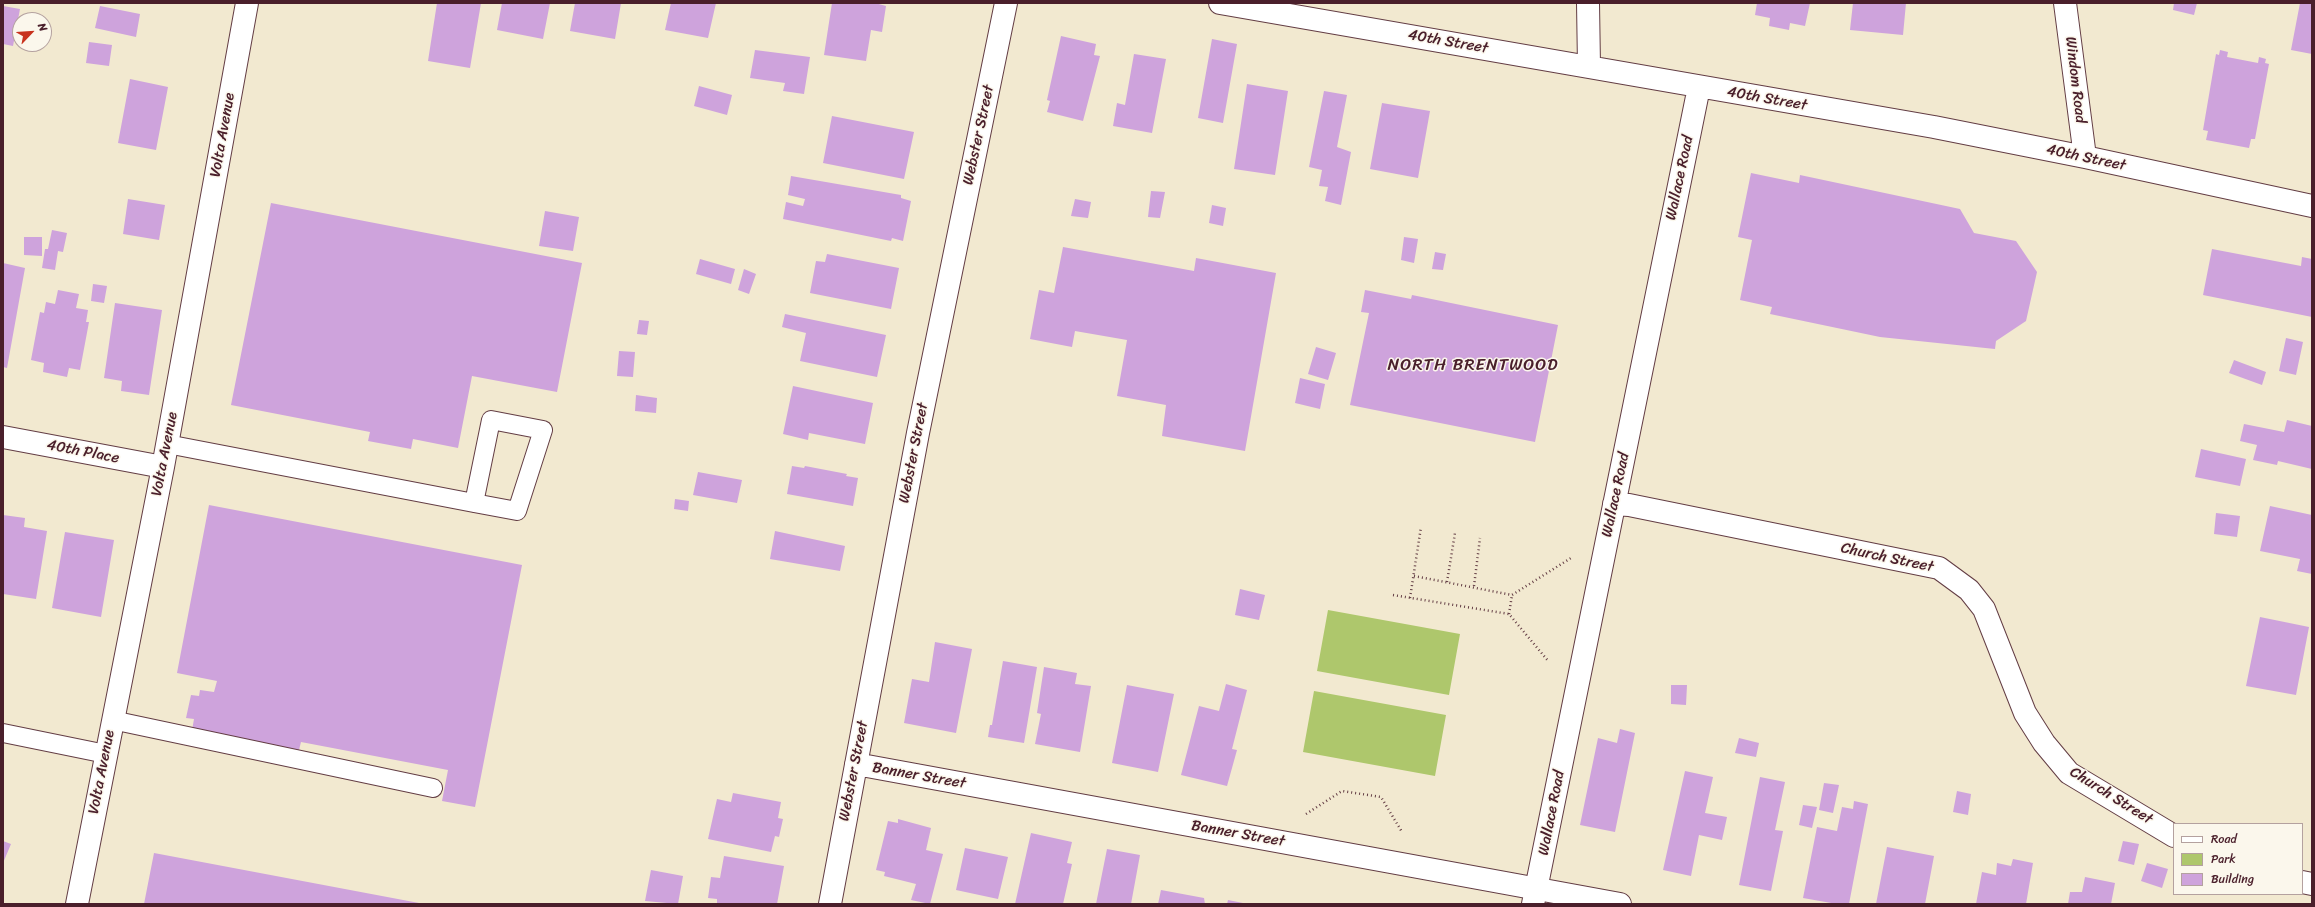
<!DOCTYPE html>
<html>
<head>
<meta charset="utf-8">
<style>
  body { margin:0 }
  #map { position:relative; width:2315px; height:907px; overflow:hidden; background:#f2e9d0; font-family:Sriracha,sans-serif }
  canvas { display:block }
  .frame { position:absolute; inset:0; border:4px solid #4a1f2b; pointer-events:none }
  .legend { position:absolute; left:2173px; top:823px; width:130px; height:72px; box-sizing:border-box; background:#fbf7ec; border:1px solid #b4a19f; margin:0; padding:5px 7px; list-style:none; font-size:12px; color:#4a1f2b }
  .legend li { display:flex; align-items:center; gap:8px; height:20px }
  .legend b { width:20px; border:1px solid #b4a19f }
  .north { position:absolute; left:12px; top:12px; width:40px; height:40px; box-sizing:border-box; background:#fbf7ec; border:1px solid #b4a19f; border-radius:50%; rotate:65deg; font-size:11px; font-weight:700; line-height:16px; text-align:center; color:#4a1f2b }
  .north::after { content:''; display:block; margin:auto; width:14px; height:18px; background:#c8321e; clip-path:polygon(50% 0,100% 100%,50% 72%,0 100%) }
</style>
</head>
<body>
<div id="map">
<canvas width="2315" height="907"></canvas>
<div class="frame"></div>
<ul class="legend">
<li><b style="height:5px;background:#fff"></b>Road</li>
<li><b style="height:11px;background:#aec76c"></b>Park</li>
<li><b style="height:11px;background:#cea3dc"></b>Building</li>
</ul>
<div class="north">N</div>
</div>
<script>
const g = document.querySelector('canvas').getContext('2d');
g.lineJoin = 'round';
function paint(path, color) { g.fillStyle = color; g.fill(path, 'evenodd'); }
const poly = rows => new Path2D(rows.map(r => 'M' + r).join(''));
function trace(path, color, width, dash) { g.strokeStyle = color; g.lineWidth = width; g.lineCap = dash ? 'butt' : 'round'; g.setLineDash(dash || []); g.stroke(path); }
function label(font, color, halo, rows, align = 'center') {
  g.font = font + ' Sriracha,sans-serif'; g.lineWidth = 3; g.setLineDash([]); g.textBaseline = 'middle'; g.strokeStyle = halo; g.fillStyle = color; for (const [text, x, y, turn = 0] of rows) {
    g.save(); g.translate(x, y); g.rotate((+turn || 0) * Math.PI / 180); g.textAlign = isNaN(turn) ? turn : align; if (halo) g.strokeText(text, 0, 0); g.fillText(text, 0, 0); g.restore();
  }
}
paint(poly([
  [1328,610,1460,634,1449,695,1317,671],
  [1314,691,1446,715,1435,776,1303,752]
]), '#aec76c');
paint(poly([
  [437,3,481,3,470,68,428,61],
  [502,3,550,3,543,39,497,30],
  [575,3,621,3,615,39,570,31],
  [671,3,716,3,708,38,665,30],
  [832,3,875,3,886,6,882,32,871,30,866,61,824,55],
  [1757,3,1810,3,1805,26,1790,23,1789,30,1769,26,1770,18,1755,15],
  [1853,3,1906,3,1903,35,1850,30],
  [2174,3,2197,3,2194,15,2173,10],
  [2300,3,2312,3,2312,54,2291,50],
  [3,6,20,9,13,46,3,44],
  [100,6,140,14,136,37,95,28],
  [1061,36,1096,44,1094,55,1100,56,1083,121,1047,112,1050,101,1047,100],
  [1212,39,1237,44,1223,123,1198,118],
  [89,42,112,45,109,66,86,63],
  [755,50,810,57,804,94,783,91,785,83,750,78],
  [2220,50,2228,52,2227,57,2258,63,2259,57,2266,59,2265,63,2269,64,2255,139,2251,139,2249,148,2206,140,2208,131,2203,130,2216,54,2219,55],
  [1134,54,1166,59,1152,133,1113,126,1117,103,1125,105],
  [130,79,168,87,156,150,118,143],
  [1247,84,1288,91,1275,175,1234,169],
  [699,86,732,95,727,115,694,106],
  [1324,91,1347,95,1337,147,1351,152,1341,205,1325,201,1328,187,1319,186,1322,170,1309,167],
  [1382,103,1430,111,1418,178,1370,169],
  [832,116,914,132,904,179,823,163],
  [1751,173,1799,183,1800,175,1960,209,1974,233,2016,241,2037,272,2026,321,1996,341,1995,349,1880,337,1770,314,1772,307,1740,300,1752,240,1738,237],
  [791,176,901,195,901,198,911,201,903,241,892,238,891,241,783,219,786,202,803,206,805,199,788,195],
  [1151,191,1165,192,1160,218,1148,217],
  [128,199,165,205,159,240,123,234],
  [1075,199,1091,202,1088,218,1071,216],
  [271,203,582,263,557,392,472,376,458,448,413,439,411,449,368,441,370,432,231,405],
  [1212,205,1226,208,1223,226,1209,223],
  [545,211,579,217,573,251,539,246],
  [52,230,67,233,63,252,58,251,55,270,42,268,45,249,48,249],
  [24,237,42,237,42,256,24,255],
  [1404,237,1418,239,1414,263,1401,260],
  [1063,247,1194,271,1196,258,1276,273,1245,451,1162,436,1166,405,1117,396,1127,340,1075,331,1072,347,1030,339,1039,290,1054,293],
  [2212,249,2301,266,2302,257,2312,259,2312,317,2203,295],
  [1435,252,1446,254,1443,270,1432,269],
  [827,254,899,268,891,309,810,293,816,261,825,262],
  [700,259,735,269,731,284,696,274],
  [3,263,25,268,7,368,3,367],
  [744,269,756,274,749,294,738,290],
  [93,284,107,286,104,303,91,301],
  [58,290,79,294,76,308,88,310,86,322,89,322,80,370,69,368,67,377,43,372,44,363,31,360,40,312,44,313,46,302,55,304],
  [1365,290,1411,299,1412,295,1558,325,1535,442,1350,405,1369,313,1361,312],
  [115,303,162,310,149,395,121,391,122,381,104,378],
  [785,314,886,335,877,377,800,361,806,333,782,327],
  [639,320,649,321,647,335,637,334],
  [2286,338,2303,342,2296,375,2279,371],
  [1316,347,1336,353,1328,380,1308,374],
  [619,351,635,352,633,377,617,376],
  [2234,360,2266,372,2262,385,2229,373],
  [1300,378,1325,384,1320,409,1295,403],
  [793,386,873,403,865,444,809,433,808,440,783,434],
  [636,395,657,398,656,413,635,411],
  [2287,420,2312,426,2312,469,2278,461,2277,465,2253,460,2257,445,2240,441,2244,424,2284,432],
  [2201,449,2246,459,2240,486,2195,477],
  [792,466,804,468,805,466,847,474,846,476,858,478,853,506,787,494],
  [698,472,742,480,737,503,693,495],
  [675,499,689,501,688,511,674,509],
  [209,505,522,565,475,807,442,801,448,770,301,742,299,750,249,741,191,736,194,719,186,718,191,695,199,696,200,690,214,692,217,681,177,673],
  [2270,506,2312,515,2312,574,2297,571,2300,559,2260,551],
  [2216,513,2240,516,2237,537,2214,534],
  [3,515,25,518,24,527,47,531,36,599,3,594],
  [775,531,845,546,840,571,770,559],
  [65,532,114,540,101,617,52,608],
  [1240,589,1265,595,1259,620,1235,615],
  [2260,617,2309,627,2296,695,2246,686],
  [935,642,972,649,956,733,904,723,912,679,929,682],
  [1003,661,1037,667,1024,743,988,737,990,725,992,725],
  [1044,667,1077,673,1075,684,1091,686,1080,752,1035,744,1041,714,1037,713],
  [1226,684,1247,690,1232,749,1237,750,1227,786,1181,775,1199,706,1219,711],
  [1127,685,1174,694,1158,772,1112,763],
  [1671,685,1687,685,1686,705,1671,704],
  [1620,729,1635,733,1615,832,1580,825,1598,738,1617,743],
  [1739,738,1759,743,1756,757,1735,753],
  [1685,771,1713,777,1705,813,1727,817,1722,840,1699,835,1691,876,1663,870],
  [1760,777,1785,782,1775,830,1783,831,1771,891,1739,885],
  [1824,783,1839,785,1833,813,1819,810],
  [1957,791,1971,794,1968,815,1953,812],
  [733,793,781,802,778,818,783,819,779,837,775,836,771,852,708,839,717,799,731,802],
  [1854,801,1868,804,1849,904,1837,904,1803,898,1817,827,1837,831,1842,807,1853,809],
  [1803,805,1817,807,1812,828,1799,825],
  [898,819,931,828,926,850,943,854,930,904,911,900,916,884,884,876,885,872,876,870,888,821,898,823],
  [1031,833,1072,842,1067,863,1072,864,1063,904,1015,904],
  [3,841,11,844,3,863],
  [2123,841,2139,844,2134,865,2118,861],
  [1887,847,1934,856,1925,904,1876,904],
  [965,848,1008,857,998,899,956,890],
  [1107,849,1140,855,1131,904,1096,904],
  [154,853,419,903,419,904,144,904],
  [724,856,784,866,777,904,723,904,717,903,717,899,708,898,711,877,720,878],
  [2013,859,2033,863,2026,904,1976,904,1982,872,1996,875,1997,863,2011,866],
  [2147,863,2168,869,2162,888,2141,881],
  [651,870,683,876,678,904,645,901],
  [2085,877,2115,883,2111,904,2068,904,2070,892,2082,892],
  [1161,890,1204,898,1205,904,1158,904],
  [1228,900,1243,903,1243,904,1227,904]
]), '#cea3dc');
const service = poly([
  [167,444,474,503,517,511,543,430,491,420,474,503],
  [112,720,433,788],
  [3,733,106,754]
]);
const minor = poly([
  [1220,3,1934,127,2085,157,2312,206],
  [1588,3,1589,66],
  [2065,3,2085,157],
  [3,437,163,467],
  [1614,504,1629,505,1939,568,1969,590,1984,609,2025,713,2044,743,2069,773,2174,836],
  [856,764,1620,904],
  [2302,882,2312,884],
  [77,904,163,467,247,3],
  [830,904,918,433,1006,3],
  [1533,904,1699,87]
]);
trace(service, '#633d44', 20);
trace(minor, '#633d44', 24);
trace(poly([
  [1414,576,1512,595,1571,558],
  [1447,582,1455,533],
  [1474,586,1480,538],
  [1393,595,1509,614,1549,662],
  [1410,598,1421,527],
  [1509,614,1512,595],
  [1306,814,1342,791,1381,797,1402,832]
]), '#633d44', 2.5, [1, 3]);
trace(service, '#fff', 18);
trace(minor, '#fff', 22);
label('15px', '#4a1f2b', '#fbf7ec', [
  ["40th Street",1448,42,10],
  ["Windom Road",2075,80,83],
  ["40th Street",1767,99,10],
  ["Volta Avenue",223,135,-80],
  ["Webster Street",979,135,-78],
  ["40th Street",2086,158,12],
  ["Wallace Road",1680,178,-78],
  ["40th Place",83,452,11],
  ["Webster Street",914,453,-79],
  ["Volta Avenue",165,454,-79],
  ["Wallace Road",1616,495,-78],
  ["Church Street",1887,558,12],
  ["Webster Street",854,771,-79],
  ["Volta Avenue",102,772,-79],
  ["Banner Street",919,776,10],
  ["Church Street",2111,796,32],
  ["Wallace Road",1552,813,-79],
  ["Banner Street",1238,834,10]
]);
g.letterSpacing = '1px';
label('17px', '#4a1f2b', '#fbf7ec', [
  ["NORTH BRENTWOOD",1473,366]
]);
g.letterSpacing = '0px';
</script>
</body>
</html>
